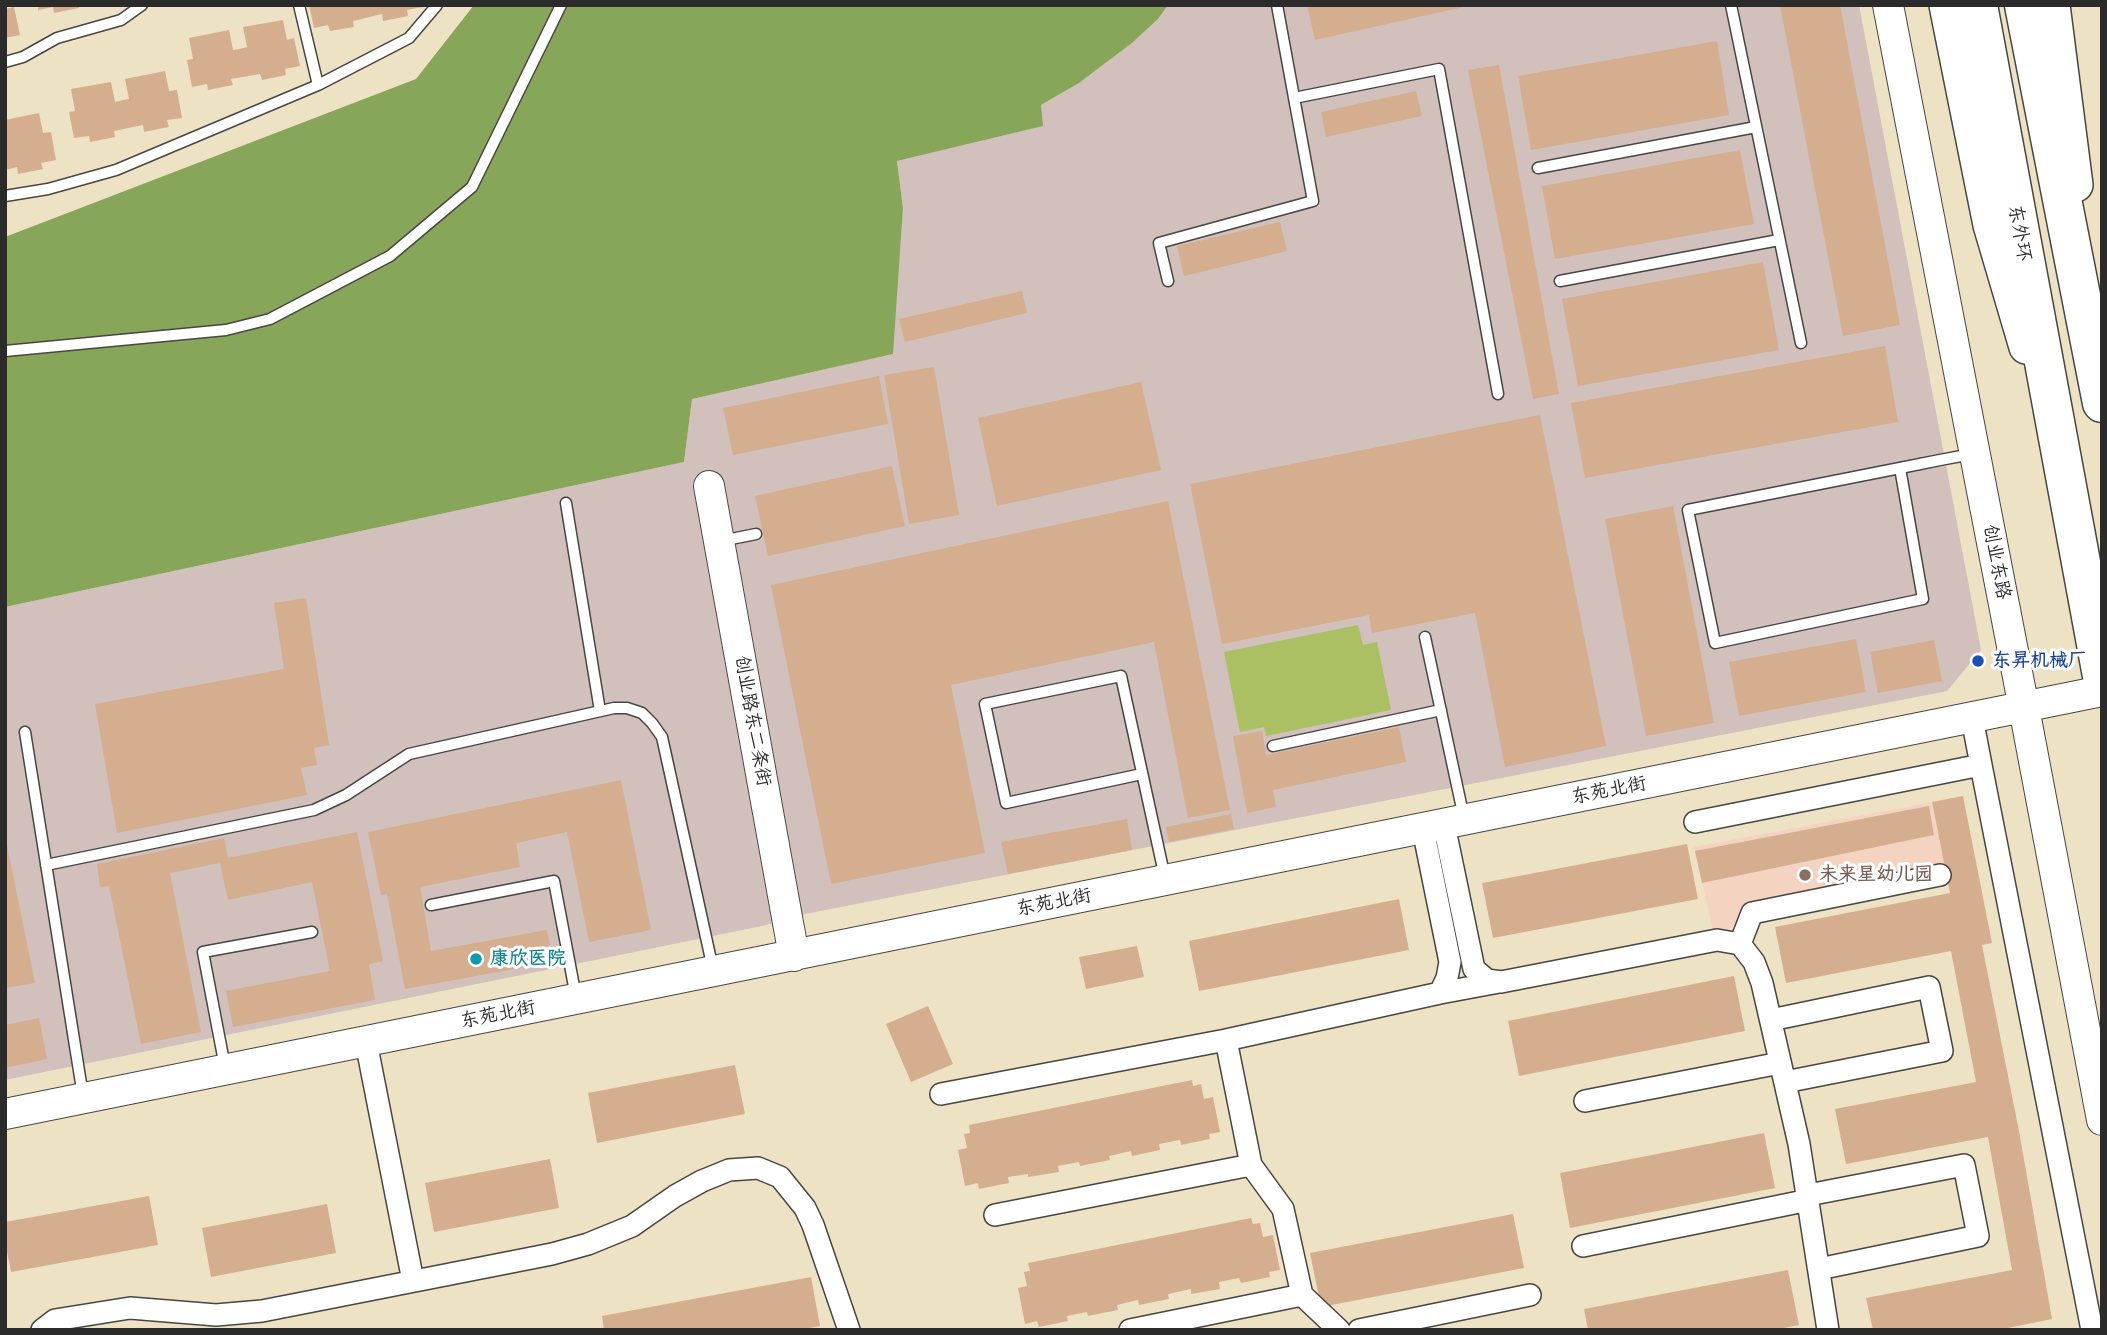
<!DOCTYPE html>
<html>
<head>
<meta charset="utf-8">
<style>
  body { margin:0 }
  #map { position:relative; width:2107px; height:1335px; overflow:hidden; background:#eee2c4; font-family:Pangolin,sans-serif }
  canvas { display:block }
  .frame { position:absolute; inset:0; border:7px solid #2b2b2b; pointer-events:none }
</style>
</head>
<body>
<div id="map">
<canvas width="2107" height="1335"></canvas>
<div class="frame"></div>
</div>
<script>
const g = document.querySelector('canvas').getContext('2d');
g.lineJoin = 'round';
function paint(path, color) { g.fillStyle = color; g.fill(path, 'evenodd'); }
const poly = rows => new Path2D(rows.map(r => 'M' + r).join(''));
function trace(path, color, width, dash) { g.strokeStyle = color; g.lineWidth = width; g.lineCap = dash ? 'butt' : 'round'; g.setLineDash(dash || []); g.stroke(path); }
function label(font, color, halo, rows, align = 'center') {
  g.font = font + ' Pangolin,"LXGW WenKai TC",sans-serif'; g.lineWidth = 6; g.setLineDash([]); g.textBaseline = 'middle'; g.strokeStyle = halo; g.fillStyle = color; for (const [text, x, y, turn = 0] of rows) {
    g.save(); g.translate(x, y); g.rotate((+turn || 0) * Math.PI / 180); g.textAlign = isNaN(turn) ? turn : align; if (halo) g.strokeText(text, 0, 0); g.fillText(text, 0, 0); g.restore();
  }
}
paint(poly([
  [1932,802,1945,868,1742,921,1722,933,1714,935,1694,847]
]), '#f5d3c1');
paint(poly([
  [1168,5,1859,5,1981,650,1947,691,805,914,762,926,5,1080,5,607,684,462,692,399,892,354,903,208,897,161,1042,126,1041,105,1079,83,1132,43,1158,19]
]), '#d1c0bc');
paint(poly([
  [1358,625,1363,645,1377,642,1391,710,1266,736,1264,727,1240,732,1224,652]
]), '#abbf63');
paint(poly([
  [474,5,1168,5,1158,19,1132,43,1079,83,1041,105,1043,126,897,161,903,208,893,354,692,399,684,462,5,607,5,237,416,79]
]), '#88a659');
paint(poly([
  [38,5,78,5,79,8,54,13,53,7,38,10],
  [309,5,423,5,423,7,407,10,408,16,383,21,382,14,353,21,354,27,330,31,328,25,314,28],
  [1307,5,1468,5,1468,6,1315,40],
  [1780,5,1840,5,1900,325,1843,336],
  [14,7,20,35,5,38,5,9],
  [283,20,287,40,294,38,300,66,285,69,286,75,262,80,260,74,231,79,233,85,208,90,207,84,192,87,187,60,193,59,189,38,229,30,233,50,240,49,247,47,243,27],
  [1717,41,1729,115,1531,150,1518,76],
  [1499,65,1559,394,1533,399,1468,70],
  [165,71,169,91,177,90,182,118,167,120,169,127,144,132,143,125,114,131,115,137,90,142,89,136,74,138,69,112,75,111,71,89,111,82,115,102,123,100,129,99,125,79],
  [1416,91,1422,116,1326,137,1321,112],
  [39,113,43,133,51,132,56,160,41,163,43,169,18,174,17,167,5,170,5,120],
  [1740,150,1754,224,1555,259,1542,186],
  [1280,222,1287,251,1184,276,1177,246],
  [1763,262,1779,350,1578,386,1562,299],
  [1022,291,1027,313,905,342,899,319],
  [1885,346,1898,422,1585,478,1571,403],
  [934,367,959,515,909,524,884,375],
  [879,376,888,424,733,455,723,408],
  [1141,382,1161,470,997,506,978,418],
  [1540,415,1606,746,1505,767,1475,613,1372,633,1369,615,1222,644,1190,484],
  [892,466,905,526,768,556,755,496],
  [1168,501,1230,810,1188,818,1154,642,951,685,985,853,831,884,771,585],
  [1673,506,1714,723,1646,736,1605,519],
  [306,598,329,745,314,748,317,765,301,768,307,795,117,833,95,704,284,669,274,603],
  [1856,639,1866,692,1739,716,1729,662],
  [1934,640,1942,681,1878,693,1870,652],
  [1399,727,1406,762,1273,790,1276,807,1247,813,1233,736,1262,731,1266,755],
  [621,780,651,930,589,942,567,832,516,843,520,867,420,887,431,951,547,930,553,962,405,989,387,894,381,895,368,832],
  [1963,796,1992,943,1982,945,2019,1131,2052,1319,1998,1330,1873,1330,1866,1298,2012,1270,1988,1137,1846,1164,1835,1109,1976,1082,1951,951,1786,983,1775,927,1950,893,1932,802],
  [1929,806,1934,835,1702,883,1695,851],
  [1231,814,1234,829,1169,842,1166,827],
  [1127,819,1132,850,1008,874,1001,842],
  [357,832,383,961,369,964,375,1000,233,1027,226,991,330,971,312,882,228,900,220,863,170,873,201,1032,141,1044,109,886,100,887,97,864,224,838,228,858],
  [5,835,35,983,5,988],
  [1687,844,1698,899,1493,938,1482,883],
  [1399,899,1409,950,1199,991,1189,941],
  [1137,946,1144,977,1086,989,1079,957],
  [1734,976,1745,1031,1519,1076,1508,1021],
  [928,1006,953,1064,911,1082,886,1024],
  [39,1018,47,1059,5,1068,5,1025],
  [735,1065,745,1114,597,1143,588,1093],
  [1192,1080,1193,1086,1201,1084,1204,1099,1213,1097,1220,1132,1209,1134,1210,1139,1181,1145,1180,1140,1159,1144,1160,1150,1132,1156,1131,1151,1109,1156,1110,1160,1080,1166,1079,1162,1058,1166,1059,1172,1028,1177,1028,1174,1008,1177,1009,1183,979,1189,978,1183,965,1186,958,1150,967,1148,964,1134,970,1133,969,1125],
  [1764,1133,1775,1188,1570,1228,1560,1173],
  [550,1159,559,1208,434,1232,425,1183],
  [149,1196,158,1245,11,1272,5,1241,5,1222],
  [327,1204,336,1253,211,1277,202,1228],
  [1513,1214,1524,1268,1321,1307,1310,1253],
  [1251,1218,1253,1224,1260,1223,1263,1237,1273,1235,1280,1270,1269,1272,1270,1277,1241,1283,1239,1278,1219,1282,1220,1289,1191,1294,1191,1289,1168,1294,1169,1299,1139,1305,1138,1300,1117,1305,1118,1310,1088,1316,1087,1312,1067,1316,1068,1321,1039,1327,1037,1321,1025,1324,1018,1288,1027,1286,1024,1272,1030,1271,1028,1263],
  [1788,1270,1799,1325,1774,1330,1588,1330,1584,1309],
  [811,1277,820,1326,799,1330,604,1330,602,1316]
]), '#d5ae8f');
const lane = poly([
  [299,5,318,85],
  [1731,5,1801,343],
  [5,62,23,57,57,38,121,20,142,5],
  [1294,98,1439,69,1498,394],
  [1538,168,1756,127],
  [5,196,48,189,116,170,318,85,409,38,437,5],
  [1168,281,1159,243,1313,201,1277,5],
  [1560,281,1779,240],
  [5,351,226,330,270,319,390,256,472,187,561,5],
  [1900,468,1923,599,1715,643,1688,510,1900,468,1940,460,1972,454],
  [566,503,600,711],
  [721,541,756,534],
  [1425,637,1464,818],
  [25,732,83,1096],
  [1273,746,1441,710],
  [1142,774,1006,803,985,704,1121,676,1165,878],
  [46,865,314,810,346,795,409,754,614,708,627,708,642,713,652,723,662,737,713,969],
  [431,905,554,881,576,997],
  [225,1067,203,952,312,932]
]);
const street = poly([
  [1972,718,1981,765],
  [1695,822,1981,765,2092,1330],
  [1444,825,1474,969,1487,980,1501,982,1717,940,1740,944,1754,962,1762,983,1799,1144,1828,1330],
  [1740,944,1752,913,1940,875],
  [1440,993,1499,982],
  [1771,1020,1929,987,1942,1051,1785,1082],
  [366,1042,413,1281],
  [941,1094,1226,1040],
  [1585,1101,1780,1063],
  [1808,1195,1964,1165,1978,1236,1819,1269],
  [995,1215,1251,1165],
  [1583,1246,1809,1200],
  [42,1330,55,1320,130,1308,216,1315,262,1311,552,1254,588,1244,632,1226,675,1196,702,1181,729,1170,758,1168,780,1177,805,1208,813,1225,849,1330],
  [1130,1330,1302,1295],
  [1339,1330,1302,1295,1283,1209,1251,1165,1226,1040,1440,993,1447,978,1450,962,1423,829],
  [1359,1330,1530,1295]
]);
const secondary = poly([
  [1888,5,2024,708,2102,1120],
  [709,486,794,956],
  [5,1114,2102,691]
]);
const primary = poly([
  [1946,5,1990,225,2026,347],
  [2053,5,2076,185]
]);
const highway = poly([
  [1978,5,2102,676],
  [2024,5,2102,403]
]);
trace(lane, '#484642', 13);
trace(street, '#484642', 24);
trace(secondary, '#484642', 32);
trace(primary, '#484642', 36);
trace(highway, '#484642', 41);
trace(lane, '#fff', 10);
trace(street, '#fff', 21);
trace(secondary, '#fff', 30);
trace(primary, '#fff', 33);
trace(highway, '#fff', 38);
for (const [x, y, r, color] of [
  [1978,661,7,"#1a4fb4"],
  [1805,875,7,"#8d6e63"],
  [476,959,7,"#0f9aa8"]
]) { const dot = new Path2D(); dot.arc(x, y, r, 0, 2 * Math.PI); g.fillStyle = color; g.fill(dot); trace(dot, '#fff', 2.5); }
label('19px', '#2b2b2b', '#fff', [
  ["东外环",2019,233,80],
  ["创业东路",1996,562,79],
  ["创业路东二条街",752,721,80],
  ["东苑北街",1609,791,-11],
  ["东苑北街",1054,903,-11],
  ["东苑北街",498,1015,-11]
]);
label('bold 19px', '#164399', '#fff', [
  ["东昇机械厂",1992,661]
], 'left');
label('bold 19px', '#785e54', '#fff', [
  ["未来星幼儿园",1819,875]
], 'left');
label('bold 19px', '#0d838f', '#fff', [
  ["康欣医院",490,959]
], 'left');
</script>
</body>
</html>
